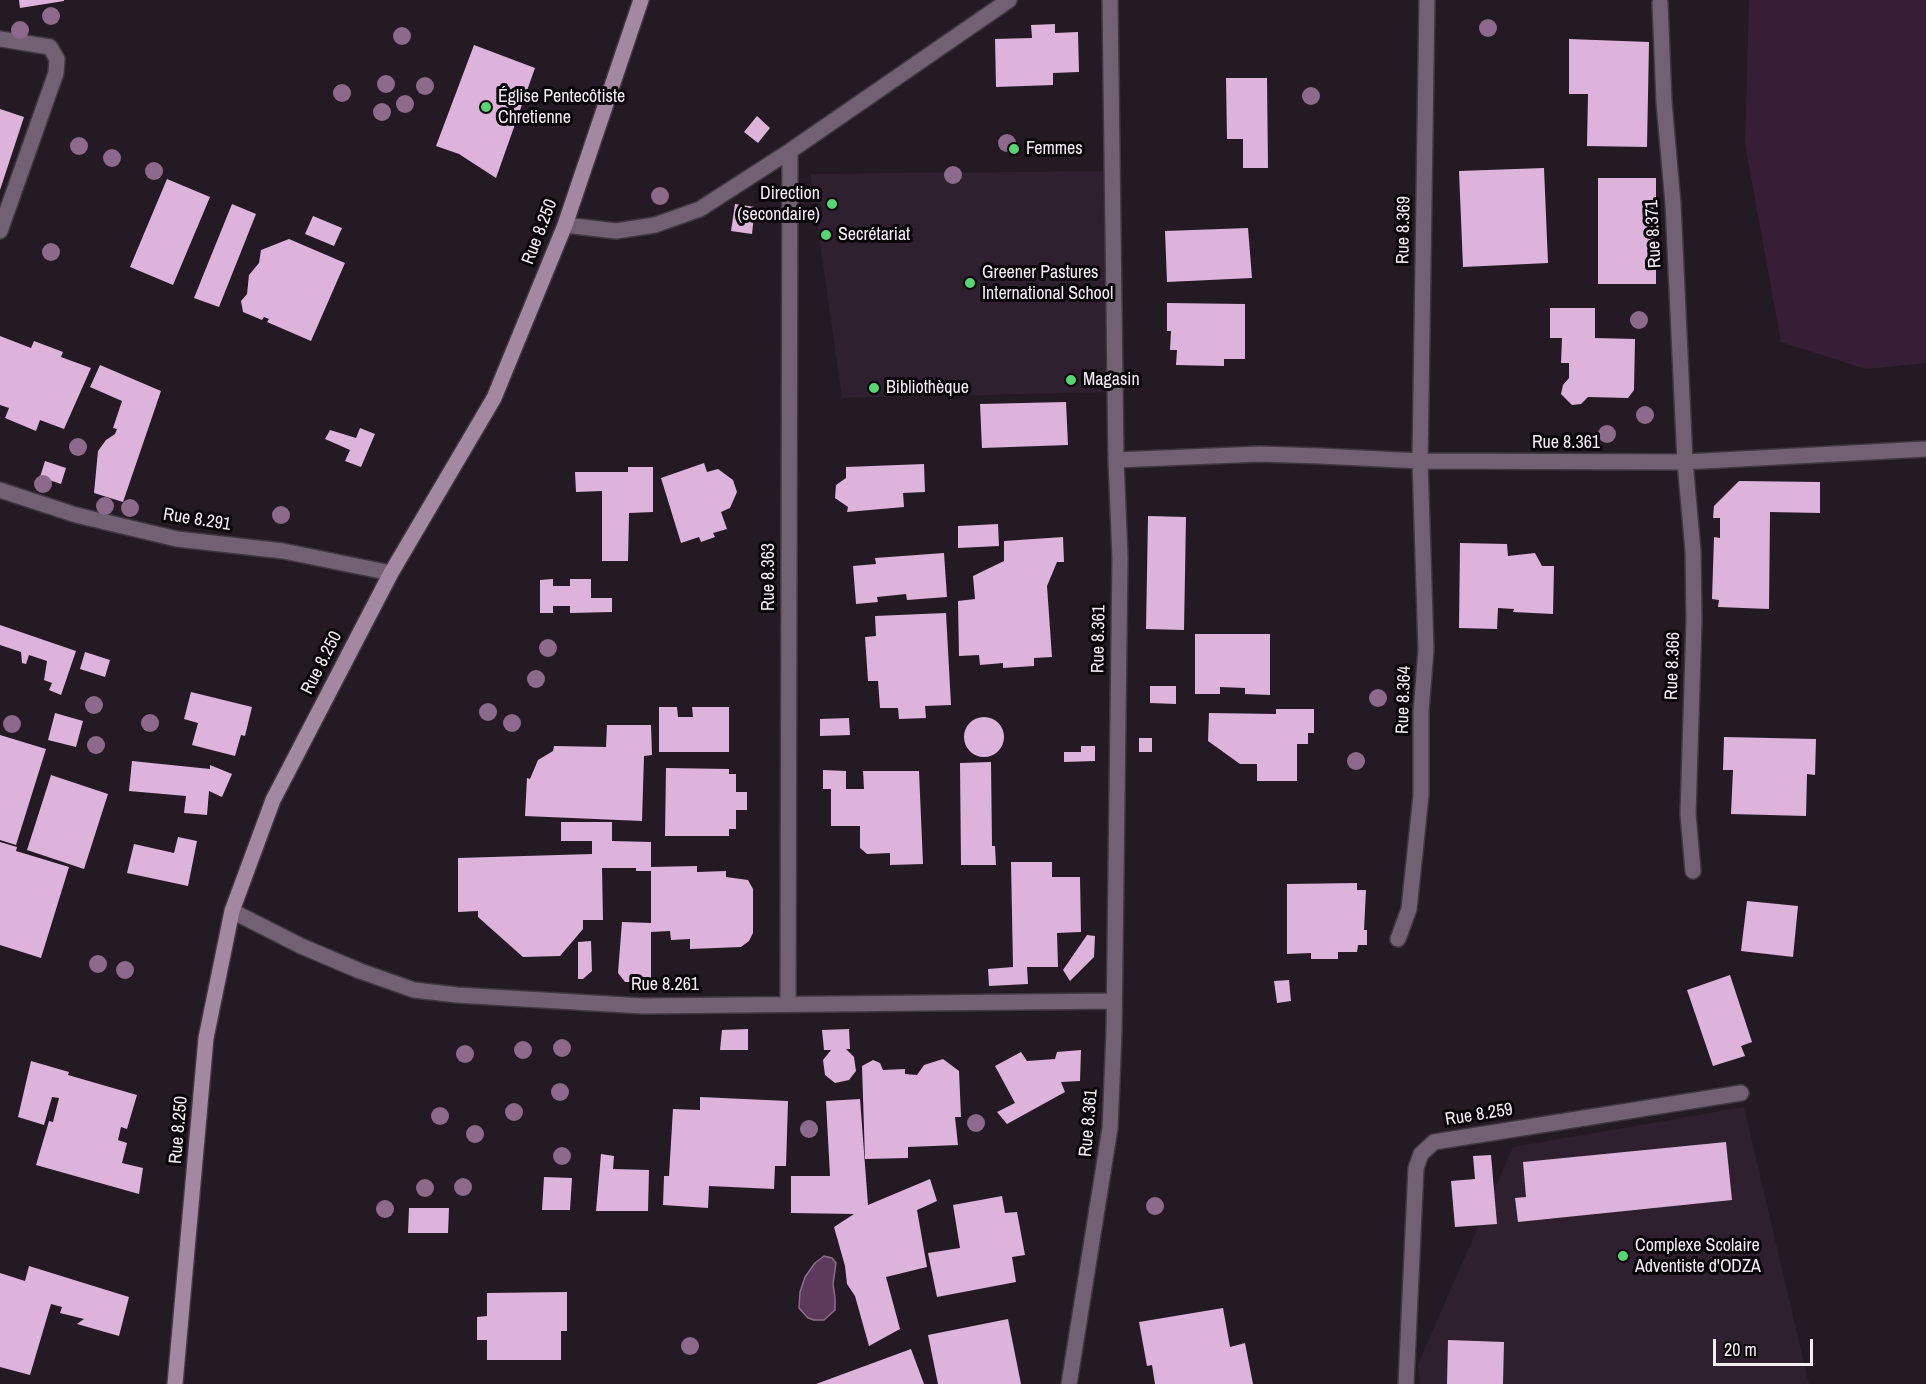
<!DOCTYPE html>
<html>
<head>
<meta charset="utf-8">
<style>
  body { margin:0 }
  #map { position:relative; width:1926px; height:1384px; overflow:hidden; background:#231a23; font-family:"Archivo Narrow",sans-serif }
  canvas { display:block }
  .scale { position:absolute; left:1713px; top:1339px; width:100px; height:27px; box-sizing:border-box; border:3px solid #f3edf3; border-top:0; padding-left:8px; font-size:18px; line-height:21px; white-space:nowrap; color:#f3edf3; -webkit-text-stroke:4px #0a070a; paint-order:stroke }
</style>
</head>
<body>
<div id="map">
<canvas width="1926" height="1384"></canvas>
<div class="scale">20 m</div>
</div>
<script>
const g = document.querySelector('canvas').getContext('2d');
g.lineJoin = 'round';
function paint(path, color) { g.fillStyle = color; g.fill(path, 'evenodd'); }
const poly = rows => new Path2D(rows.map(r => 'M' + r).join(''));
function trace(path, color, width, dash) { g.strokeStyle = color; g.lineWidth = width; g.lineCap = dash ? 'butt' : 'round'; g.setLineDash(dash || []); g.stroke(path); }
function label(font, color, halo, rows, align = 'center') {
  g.font = font + ' "Archivo Narrow",sans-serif'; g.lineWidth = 6; g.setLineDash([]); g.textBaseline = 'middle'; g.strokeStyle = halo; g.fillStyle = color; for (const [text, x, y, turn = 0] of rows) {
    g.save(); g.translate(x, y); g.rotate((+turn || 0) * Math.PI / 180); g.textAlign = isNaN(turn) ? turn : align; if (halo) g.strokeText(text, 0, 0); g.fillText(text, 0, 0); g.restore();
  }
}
paint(poly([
  [1112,171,1115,392,842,398,810,174],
  [1744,1107,1809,1384,1420,1384,1418,1364,1513,1147]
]), '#2e202e');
paint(poly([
  [1749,0,1926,0,1926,363,1866,369,1781,342,1745,144]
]), '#361f36');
const water = poly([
  [824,1256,832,1258,836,1263,833,1284,835,1298,835,1310,824,1320,814,1320,808,1318,799,1308,800,1292,805,1277,815,1263,824,1256]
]);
paint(water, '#5d395c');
trace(water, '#8a6f89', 1.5);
paint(poly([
  [19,0,64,0,64,1,20,8],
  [1055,24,1055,33,1078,32,1079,72,1053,73,1053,85,996,87,995,39,1032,38,1031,25],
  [1569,39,1649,42,1647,147,1587,146,1588,94,1569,94],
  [474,45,535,68,496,178,459,154,436,146],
  [1226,78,1267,78,1268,168,1243,168,1243,139,1227,139],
  [0,109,24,117,0,190],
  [757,116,770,128,758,143,744,132],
  [1544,168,1548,263,1463,267,1459,171],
  [1598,178,1656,178,1656,284,1598,284],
  [167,179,210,197,173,285,130,267],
  [232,204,256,214,219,307,194,298],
  [735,204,755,207,752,234,731,231],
  [313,216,342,228,334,246,305,234],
  [1248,228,1252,278,1167,282,1165,231],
  [289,239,345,263,311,341,267,322,269,319,264,317,262,320,243,312,241,301,247,294,249,275,259,263,261,250],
  [1167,303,1245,304,1245,359,1224,359,1224,366,1176,365,1177,350,1170,350,1171,331,1167,331],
  [1550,308,1595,308,1595,338,1635,339,1634,390,1628,398,1588,397,1581,404,1572,405,1561,394,1563,385,1569,378,1569,363,1561,363,1562,338,1550,338],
  [0,336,31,348,34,341,63,352,61,357,91,368,64,429,40,420,36,431,5,418,9,408,0,405],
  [100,365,161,391,123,502,94,493,98,451,106,440,115,434,117,429,113,428,122,401,90,387],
  [1066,402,1068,445,982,448,980,404],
  [360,428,375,434,361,467,345,461,350,450,325,439,330,430,356,438],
  [45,461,66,468,61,484,40,477],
  [704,463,707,472,718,469,733,480,737,492,730,508,721,512,727,529,713,533,715,537,701,542,699,537,681,543,661,478],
  [924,464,925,492,903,493,904,507,847,512,848,507,835,498,836,485,846,478,846,467],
  [628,467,653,467,653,512,629,513,628,561,602,561,602,491,576,492,575,472,628,472],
  [1739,481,1820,482,1820,513,1770,512,1769,609,1718,607,1719,600,1712,599,1714,537,1720,538,1720,518,1713,518,1714,506],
  [1148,516,1186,517,1184,630,1146,629],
  [998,524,999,546,958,548,958,526],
  [1063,537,1064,562,1057,562,1047,586,1052,657,1034,658,1034,666,1003,668,1003,663,980,665,979,655,959,656,958,601,975,599,973,576,1004,561,1004,541],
  [1460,543,1507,544,1508,556,1535,553,1542,566,1554,566,1553,614,1513,612,1514,609,1498,608,1497,629,1459,628],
  [944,553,947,597,907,600,906,594,877,597,878,602,856,604,853,566,876,564,875,558],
  [553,579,553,586,570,586,570,579,591,579,591,598,612,598,612,612,570,613,570,606,553,606,553,613,540,613,540,580],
  [946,613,951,705,925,706,926,718,899,719,898,708,880,708,878,681,868,681,865,637,876,636,875,616],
  [0,625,76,651,61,695,49,690,52,683,44,680,47,661,29,655,26,664,22,663,21,652,0,645],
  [1195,634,1270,634,1270,695,1245,694,1245,688,1220,687,1220,694,1195,694],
  [85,652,110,660,105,677,80,669],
  [1150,686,1176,686,1176,704,1150,703],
  [191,692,252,707,245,736,241,735,235,756,192,745,198,723,184,719],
  [659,707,677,707,678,717,693,717,692,707,729,707,729,752,659,752],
  [1276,709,1314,709,1314,733,1308,733,1308,744,1297,744,1297,781,1257,781,1257,764,1240,764,1208,741,1209,713,1276,714],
  [55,713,83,721,76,747,48,740],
  '964 737a20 20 0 1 1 40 0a20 20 0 1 1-40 0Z',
  [849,718,850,735,820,736,820,719],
  [607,725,651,725,652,755,644,756,642,821,525,816,527,778,530,779,538,760,553,751,554,746,606,747],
  [0,735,46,749,16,845,0,840],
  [1724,737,1816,739,1815,775,1807,774,1806,816,1731,814,1733,770,1723,770],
  [1139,738,1152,738,1152,752,1139,752],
  [1081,746,1095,746,1095,761,1064,762,1064,752,1081,752],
  [132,761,210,769,210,765,232,774,222,797,209,791,207,815,184,813,186,796,129,791],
  [991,762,992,846,995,846,996,865,961,865,960,763],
  [666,768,729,769,729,774,736,774,736,792,747,792,747,810,736,810,736,829,729,829,729,836,665,836],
  [823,770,846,771,846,789,864,789,863,771,919,771,923,864,890,865,890,853,867,854,860,848,860,826,831,826,831,789,823,789],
  [51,775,108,794,84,869,27,850],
  [561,822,612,822,612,841,651,842,651,867,697,866,697,872,726,871,726,877,748,880,753,889,753,933,749,941,741,947,690,949,690,939,671,940,670,931,651,932,651,982,625,982,618,973,622,922,651,923,651,871,636,871,636,868,602,868,603,920,583,920,583,929,560,956,523,957,478,917,478,911,458,912,458,858,592,854,592,841,561,841],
  [178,837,197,841,188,886,127,873,134,844,174,853],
  [0,842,17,847,16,851,69,867,41,958,0,945],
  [1011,862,1052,862,1052,877,1080,877,1081,932,1057,933,1058,967,1027,967,1028,984,989,986,988,969,1013,967],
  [1357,883,1357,890,1366,890,1364,930,1367,930,1367,945,1358,945,1357,952,1338,952,1338,959,1311,959,1311,953,1287,954,1287,884],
  [1747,901,1798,906,1793,957,1741,951],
  [1087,935,1095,936,1094,957,1070,981,1063,970],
  [591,941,592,971,583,979,578,979,578,942],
  [1730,975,1752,1042,1741,1046,1745,1056,1713,1066,1687,990],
  [1289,980,1291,1001,1277,1003,1274,981],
  [748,1029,748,1050,720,1050,722,1030],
  [849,1029,850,1049,846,1049,854,1057,856,1071,849,1080,835,1083,825,1075,823,1060,831,1050,824,1050,822,1030],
  [1081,1050,1080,1081,1061,1082,1065,1092,1007,1124,997,1112,1015,1103,995,1066,1021,1052,1027,1061,1055,1059,1057,1052],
  [943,1059,959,1071,961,1117,955,1117,958,1145,908,1147,908,1158,865,1159,862,1066,873,1060,880,1063,883,1070,905,1069,905,1074,917,1075,924,1065],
  [31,1061,69,1072,68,1075,137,1095,127,1129,121,1127,118,1140,127,1143,122,1163,143,1168,139,1194,36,1165,49,1121,53,1122,59,1098,52,1097,44,1125,18,1117],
  [700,1097,788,1101,786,1166,775,1166,774,1189,709,1186,708,1208,663,1205,664,1176,669,1176,673,1109,700,1110],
  [860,1099,868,1205,930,1179,937,1201,917,1210,927,1267,886,1277,900,1329,869,1346,855,1296,847,1284,845,1266,834,1227,854,1214,791,1213,791,1176,830,1176,826,1101],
  [1726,1142,1732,1200,1518,1222,1515,1198,1526,1197,1523,1162],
  [601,1154,614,1156,613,1169,649,1170,648,1211,596,1211],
  [1491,1155,1497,1224,1455,1227,1451,1181,1475,1179,1473,1156],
  [544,1177,572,1178,570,1210,542,1210],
  [1002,1196,1005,1213,1017,1212,1025,1255,1012,1257,1016,1282,937,1297,928,1253,960,1248,953,1205],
  [409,1208,449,1208,448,1233,408,1233],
  [29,1266,129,1297,119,1336,77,1324,84,1319,60,1313,62,1307,51,1304,30,1375,0,1367,0,1273,25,1281],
  [567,1292,567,1331,561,1331,561,1360,487,1360,487,1340,477,1340,477,1317,487,1316,487,1293],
  [1223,1308,1230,1347,1245,1343,1253,1384,1155,1384,1152,1365,1147,1366,1139,1322],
  [1008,1319,1021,1384,938,1384,928,1335],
  [1448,1340,1504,1342,1503,1384,1447,1384],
  [911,1349,924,1384,816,1384]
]), '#ddb3dc');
const street = poly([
  [1110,0,1116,460],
  [1660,3,1664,102,1673,204,1685,462,1693,551,1694,620,1688,814,1693,871],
  [0,39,50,47,57,59,56,73,0,231],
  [565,225,616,231,655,225,700,209,790,151,1009,0],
  [0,490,76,515,177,539,283,551,391,573],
  [232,911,301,946,360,971,414,990,457,995,643,1006,1114,1001],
  [1398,939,1409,909,1421,795,1421,711,1426,650,1420,461,1427,0],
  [788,1004,790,151],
  [1069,1384,1110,1128,1114,1032,1120,557,1116,460,1260,454,1321,456,1420,461,1685,462,1926,449],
  [1406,1384,1416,1168,1421,1154,1434,1142,1741,1093]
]);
const secondary = poly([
  [175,1384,206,1038,232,911,273,800,391,573,494,398,565,225,641,0]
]);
trace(street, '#403840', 18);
trace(secondary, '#403840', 18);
trace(street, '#726172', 15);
trace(secondary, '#a388a2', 15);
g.fillStyle = '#8d698c';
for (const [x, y] of [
  [51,16],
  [1488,28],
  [20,30],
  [402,36],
  [386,84],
  [425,86],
  [342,93],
  [1311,96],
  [405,104],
  [382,112],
  [1007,143],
  [79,146],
  [112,158],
  [154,171],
  [953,175],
  [660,196],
  [51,252],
  [1639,320],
  [1645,415],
  [1607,434],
  [78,447],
  [43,484],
  [105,506],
  [130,508],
  [281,515],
  [548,648],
  [536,679],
  [1378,698],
  [94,705],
  [488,712],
  [150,723],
  [512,723],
  [12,724],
  [96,745],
  [1356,761],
  [98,964],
  [125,970],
  [562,1048],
  [523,1050],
  [465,1054],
  [560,1092],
  [514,1112],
  [440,1116],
  [976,1123],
  [809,1129],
  [475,1134],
  [562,1156],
  [463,1187],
  [425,1188],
  [1155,1206],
  [385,1209],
  [690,1346]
]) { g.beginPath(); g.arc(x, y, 9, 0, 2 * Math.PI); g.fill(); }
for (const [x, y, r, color] of [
  [486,107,6,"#57d570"],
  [1014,149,6,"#57d570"],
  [832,204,6,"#57d570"],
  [826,235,6,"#57d570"],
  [970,283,6,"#57d570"],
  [1071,380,6,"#57d570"],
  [874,388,6,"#57d570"],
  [1623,1256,6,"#57d570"]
]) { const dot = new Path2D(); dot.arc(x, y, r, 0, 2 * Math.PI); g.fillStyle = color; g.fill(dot); trace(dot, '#0a070a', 2); }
label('18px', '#f3edf3', '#0a070a', [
  ["Église Pentecôtiste",498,97],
  ["Chretienne",498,118],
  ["Femmes",1026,149],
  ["Direction",820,194,"right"],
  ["(secondaire)",820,215,"right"],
  ["Secrétariat",838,235],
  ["Greener Pastures",982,273],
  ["International School",982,294],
  ["Magasin",1083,380],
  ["Bibliothèque",886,388],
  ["Complexe Scolaire",1635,1246],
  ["Adventiste d'ODZA",1635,1267]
], 'left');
label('18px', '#f3edf3', '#0a070a', [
  ["Rue 8.369",1404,230,-89],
  ["Rue 8.250",540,232,-69],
  ["Rue 8.371",1654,234,-93],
  ["Rue 8.361",1566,443],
  ["Rue 8.291",197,520,9],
  ["Rue 8.363",769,577,-90],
  ["Rue 8.361",1099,639,-89],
  ["Rue 8.250",322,663,-63],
  ["Rue 8.366",1673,666,-88],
  ["Rue 8.364",1404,700,-88],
  ["Rue 8.261",665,985],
  ["Rue 8.259",1479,1115,-9],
  ["Rue 8.361",1089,1123,-85],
  ["Rue 8.250",179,1130,-85]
]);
</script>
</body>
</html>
